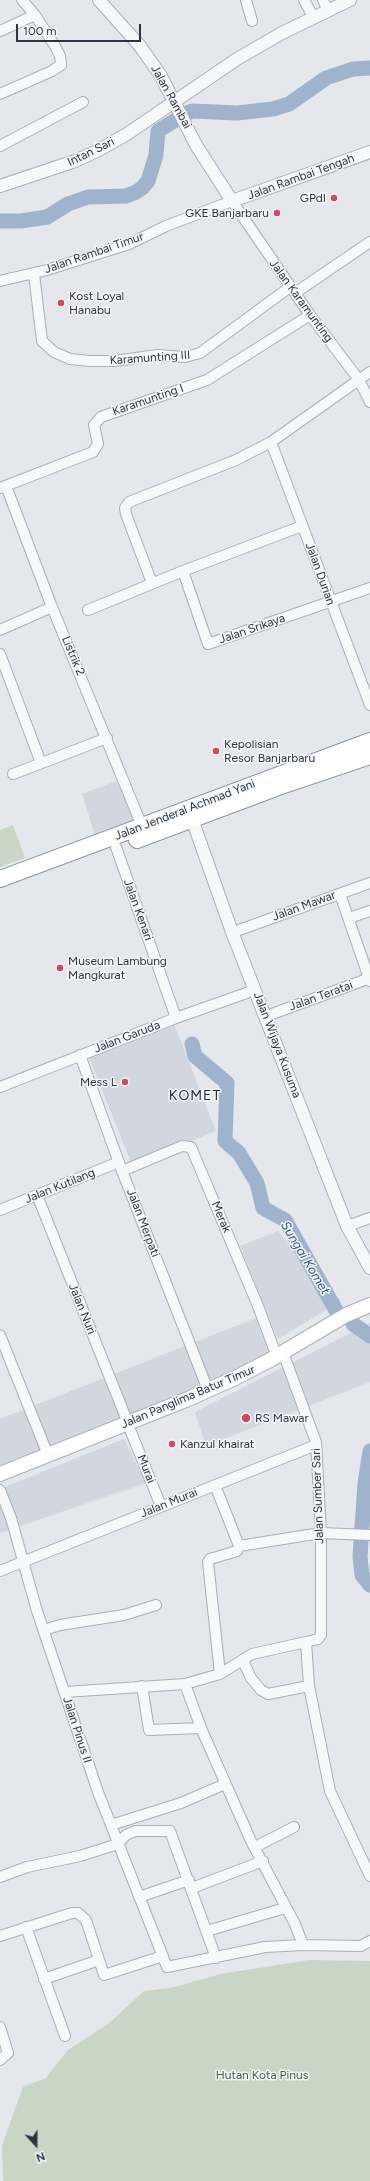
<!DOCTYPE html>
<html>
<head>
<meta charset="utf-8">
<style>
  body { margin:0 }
  #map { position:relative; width:370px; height:2181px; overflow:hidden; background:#e4e7ec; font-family:Figtree,sans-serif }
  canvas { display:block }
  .north { position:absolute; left:16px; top:2125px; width:40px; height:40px; -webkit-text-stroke:3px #f4f6f9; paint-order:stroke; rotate:159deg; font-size:11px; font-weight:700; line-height:16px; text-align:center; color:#2b3445 }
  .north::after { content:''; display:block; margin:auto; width:14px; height:18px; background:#2b3445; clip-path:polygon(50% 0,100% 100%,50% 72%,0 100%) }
  .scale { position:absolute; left:16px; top:24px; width:125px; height:18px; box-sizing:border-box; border:2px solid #2b3445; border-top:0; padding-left:5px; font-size:12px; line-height:14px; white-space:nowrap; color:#2b3445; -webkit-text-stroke:3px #f4f6f9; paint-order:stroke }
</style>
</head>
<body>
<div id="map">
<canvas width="370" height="2181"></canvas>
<div class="north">N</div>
<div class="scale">100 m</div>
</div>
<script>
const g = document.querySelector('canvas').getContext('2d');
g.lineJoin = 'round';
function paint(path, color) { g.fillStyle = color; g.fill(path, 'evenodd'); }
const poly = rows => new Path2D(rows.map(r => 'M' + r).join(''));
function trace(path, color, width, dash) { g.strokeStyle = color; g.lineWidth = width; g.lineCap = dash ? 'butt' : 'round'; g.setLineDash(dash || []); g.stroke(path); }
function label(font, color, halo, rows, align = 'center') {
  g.font = font + ' Figtree,sans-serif'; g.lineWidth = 3; g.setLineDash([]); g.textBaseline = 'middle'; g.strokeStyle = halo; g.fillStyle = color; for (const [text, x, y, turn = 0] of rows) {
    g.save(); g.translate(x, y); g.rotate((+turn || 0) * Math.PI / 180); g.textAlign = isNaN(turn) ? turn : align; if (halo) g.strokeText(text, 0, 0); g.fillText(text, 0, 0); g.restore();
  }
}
paint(poly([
  [122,779,136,821,95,835,82,794],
  [174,1024,216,1131,132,1165,89,1057],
  [278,1231,341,1301,278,1339,240,1246],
  [256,1318,271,1358,0,1474,0,1419],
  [370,1323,370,1382,206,1446,195,1412],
  [124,1439,146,1483,0,1533,0,1489]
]), '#d2d6de');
paint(poly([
  [13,825,25,858,0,867,0,830],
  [309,1960,370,1961,370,2181,3,2181,2,2145,23,2087,46,2078,68,2050,108,2024,144,1991,171,1988,221,1974]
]), '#c9d6c5');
trace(poly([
  [0,221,21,221,47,217,68,204,88,197,126,196,136,192,142,188,148,181,156,155,158,131,185,114,192,111,237,113,273,109,289,104,326,78,353,69,370,68],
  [192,1044,195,1056,227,1083,225,1141,239,1153,257,1183,263,1208,285,1220,338,1314],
  [353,1324,370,1336],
  [370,1451,365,1483,360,1557,362,1575,370,1585]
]), '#9fb4cc', 15);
const minor = poly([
  [246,0,252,21],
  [304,0,314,18],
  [323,0,328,11],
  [0,31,35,15],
  [0,94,52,71,61,65,60,56,55,46,35,15,22,0],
  [0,146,83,102],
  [34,274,42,341,54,352,70,359,90,361,115,361,157,355,185,357,200,353,290,287],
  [0,281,47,270,129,244,166,226,232,201,310,315,359,380,370,402],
  [295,293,370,242],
  [271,442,370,705],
  [6,486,52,607,142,826],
  [0,488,93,452,98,444,94,425,101,417,207,380,310,315],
  [183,571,208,644,370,588],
  [152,583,126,514,125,508,129,502,236,460,271,442,370,372],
  [88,610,183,571,302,526],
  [0,630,52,607],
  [0,654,41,763],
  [13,774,107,738],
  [116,847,176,1018],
  [340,894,370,981],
  [349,918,370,911],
  [239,930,370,883],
  [272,1014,370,978],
  [80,1055,122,1171,208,1390],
  [0,1087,176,1018,255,990],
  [122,1171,182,1146,191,1147,258,1306,277,1357],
  [37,1195,128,1423],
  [0,1210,119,1162],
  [353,1224,370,1218],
  [0,1335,48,1455],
  [131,1432,161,1506],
  [215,1485,239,1546],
  [0,1490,11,1518,37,1611,98,1792,167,1967,265,1947,303,1945,361,1946,370,1941],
  [0,1571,316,1445],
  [44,1630,60,1625,124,1615,156,1605],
  [306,1642,309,1686],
  [243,1661,251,1678,261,1690,268,1694,309,1686,330,1791,370,1876],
  [220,1674,208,1562,210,1559,237,1551,239,1546,321,1533,370,1535],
  [142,1686,149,1730,201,1728,185,1684],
  [65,1692,185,1684,220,1674,252,1654,306,1642,318,1639,321,1635,321,1533,316,1442,285,1358],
  [201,1728,251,1841,295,1924,303,1945],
  [111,1825,181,1803,225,1784],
  [255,1847,294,1827],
  [0,1877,27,1867,80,1856,118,1844,126,1835,135,1831,170,1831,216,1958],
  [192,1888,263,1861],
  [139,1897,189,1880],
  [26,1927,65,2036],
  [207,1931,285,1908],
  [0,1936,72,1913,78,1913,86,1920,104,1975,163,1956],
  [44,1979,99,1960],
  [0,2027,8,2053,0,2060]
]);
const tertiary = poly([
  [99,0,140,46,161,76,196,145,232,201,370,152],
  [0,186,75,161,99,150,127,134,237,59,282,33,350,0],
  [192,819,232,932,347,1226,370,1268]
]);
const secondary = poly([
  [0,1474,188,1399,235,1378,270,1360,346,1315,370,1305]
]);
const trunk = poly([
  [137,840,281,786,370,756],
  [0,879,370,741]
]);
trace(minor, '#a9aeb7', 12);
trace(tertiary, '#a9aeb7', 14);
trace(secondary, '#a9aeb7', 16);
trace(trunk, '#8b94a3', 18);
trace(minor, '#f7f8fa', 10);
trace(tertiary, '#f7f8fa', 12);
trace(secondary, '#fff', 14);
trace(trunk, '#fff', 16);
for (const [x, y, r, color] of [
  [334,198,4,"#d1495b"],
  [277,213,4,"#d1495b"],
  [61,303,4,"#d1495b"],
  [216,751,4,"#d1495b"],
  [60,968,4,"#d1495b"],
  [125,1082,4,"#d1495b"],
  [246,1418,5,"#d1495b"],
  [172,1444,4,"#d1495b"]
]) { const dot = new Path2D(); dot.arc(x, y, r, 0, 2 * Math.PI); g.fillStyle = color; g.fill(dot); trace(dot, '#f4f6f9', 1.5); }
label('12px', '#2b3445', '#f4f6f9', [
  ["Jalan Rambai",171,97,61],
  ["Intan Sari",91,152,-26],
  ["Jalan Rambai Tengah",301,177,-20],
  ["Jalan Rambai Timur",94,253,-19],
  ["Jalan Karamunting",301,301,54],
  ["Karamunting III",150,358,-4],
  ["Karamunting I",148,400,-19],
  ["Jalan Durian",320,574,70],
  ["Jalan Srikaya",252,629,-19],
  ["Listrik 2",73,656,67],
  ["Jalan Jenderal Achmad Yani",185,810,-21],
  ["Jalan Mawar",304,906,-20],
  ["Jalan Kenari",138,910,70],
  ["Jalan Teratai",321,996,-20],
  ["Jalan Garuda",127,1037,-21],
  ["Jalan Wijaya Kusuma",277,1045,69],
  ["Jalan Kutilang",60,1186,-22],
  ["Merak",221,1217,67],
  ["Jalan Merpati",143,1223,69],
  ["Jalan Nuri",82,1309,68],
  ["Jalan Panglima Batur Timur",188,1397,-23],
  ["Murai",146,1469,68],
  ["Jalan Sumber Sari",318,1496,-92],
  ["Jalan Murai",169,1503,-22],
  ["Jalan Pinus II",77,1730,72]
]);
label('12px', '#2b3445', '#f4f6f9', [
  ["GPdI",326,198,"right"],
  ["GKE Banjarbaru",269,213,"right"],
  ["Kost Loyal",69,296],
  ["Hanabu",69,310],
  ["Kepolisian",224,744],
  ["Resor Banjarbaru",224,758],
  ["Museum Lambung",68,961],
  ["Mangkurat",68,975],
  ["Mess L",117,1082,"right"],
  ["RS Mawar",255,1418],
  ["Kanzul khairat",180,1444]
], 'left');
label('12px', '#3f6138', '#f4f6f9', [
  ["Hutan Kota Pinus",262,2075]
]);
label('italic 13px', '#34527a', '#f4f6f9', [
  ["Sungai Komet",305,1258,59]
]);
g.letterSpacing = '1px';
label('14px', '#1d2536', '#f4f6f9', [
  ["KOMET",195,1096]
]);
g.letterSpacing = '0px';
</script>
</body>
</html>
